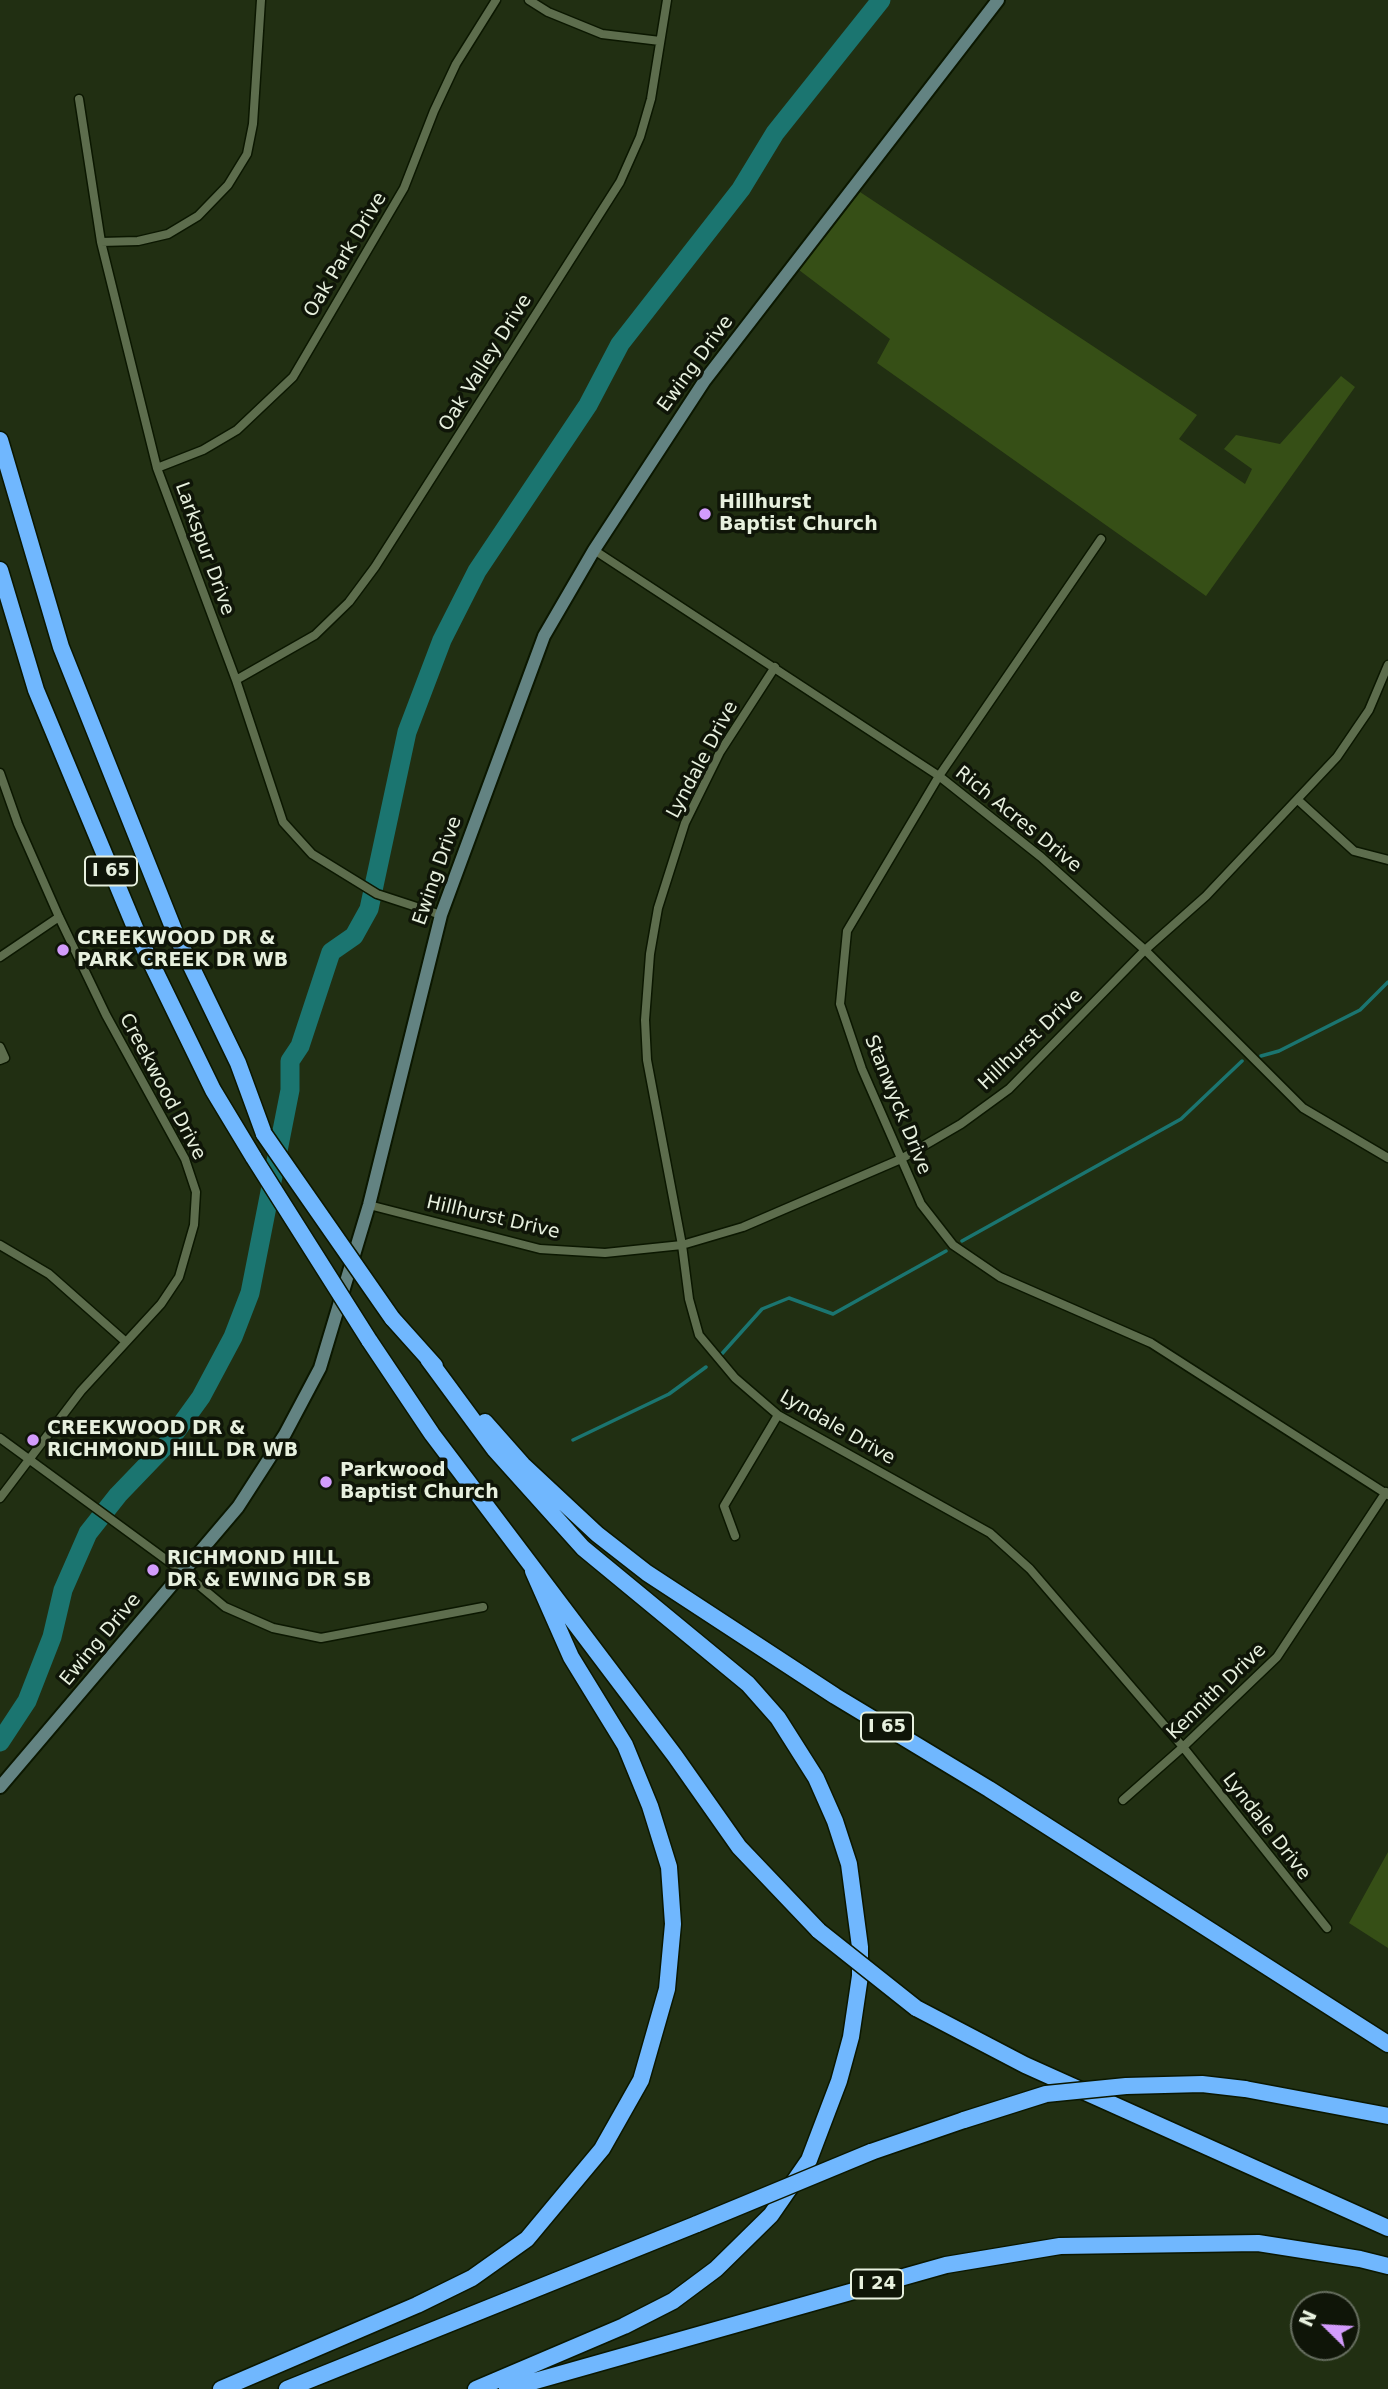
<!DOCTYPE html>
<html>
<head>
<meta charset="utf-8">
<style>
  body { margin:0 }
  #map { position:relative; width:1388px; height:2389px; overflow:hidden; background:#212f12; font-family:"DejaVu Sans",sans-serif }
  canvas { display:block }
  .north { position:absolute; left:1290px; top:2291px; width:70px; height:70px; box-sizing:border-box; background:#0f1508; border:2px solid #656d5e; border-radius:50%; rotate:294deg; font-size:19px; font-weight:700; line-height:28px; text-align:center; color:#e7f0de }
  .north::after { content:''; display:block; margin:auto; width:24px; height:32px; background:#d39cfc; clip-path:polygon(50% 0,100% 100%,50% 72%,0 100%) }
</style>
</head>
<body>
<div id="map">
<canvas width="1388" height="2389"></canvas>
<div class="north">N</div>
</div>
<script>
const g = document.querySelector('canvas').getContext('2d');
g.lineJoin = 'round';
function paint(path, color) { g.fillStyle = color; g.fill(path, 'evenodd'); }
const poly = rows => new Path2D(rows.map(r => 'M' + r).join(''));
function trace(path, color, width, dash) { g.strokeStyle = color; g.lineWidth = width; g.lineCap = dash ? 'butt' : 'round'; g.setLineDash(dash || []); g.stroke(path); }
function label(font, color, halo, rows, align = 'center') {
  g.font = font + ' "DejaVu Sans",sans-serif'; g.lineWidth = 7; g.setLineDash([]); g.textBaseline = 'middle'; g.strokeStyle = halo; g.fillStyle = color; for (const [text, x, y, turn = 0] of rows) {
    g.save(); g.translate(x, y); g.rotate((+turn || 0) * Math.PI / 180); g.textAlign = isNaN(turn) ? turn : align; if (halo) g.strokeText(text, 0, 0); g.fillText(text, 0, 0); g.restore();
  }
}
paint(poly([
  [860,192,1197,415,1179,439,1245,484,1252,469,1224,449,1236,435,1280,444,1341,376,1355,387,1206,596,877,363,890,339,799,270],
  [1388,1852,1388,1948,1349,1923]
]), '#364f16');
trace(poly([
  [1261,1056,1279,1051,1360,1010,1388,982],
  [962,1241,1181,1119,1242,1061],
  [719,1357,762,1309,789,1298,833,1314,946,1251],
  [573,1440,669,1394,706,1367]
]), '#1b7570', 3.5);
trace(poly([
  [0,1742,27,1701,52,1637,63,1590,88,1533,118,1495,167,1444,201,1397,233,1337,250,1293,290,1090,290,1061,300,1046,331,952,354,936,369,909,407,732,442,640,477,571,588,405,620,344,741,189,775,133,881,0]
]), '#1b7570', 19);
const minor = poly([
  [529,0,548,12,602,34,660,41],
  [79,99,101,242,157,468,236,680,283,822,312,854,377,894,441,915],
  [101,242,138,241,168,234,198,216,228,185,247,154,253,124,261,0],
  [157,468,203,450,237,430,293,377,404,188,434,111,456,64,496,0],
  [1101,539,939,776,847,931,840,1004,862,1069,921,1204,953,1245,1000,1277,1151,1343,1388,1495],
  [594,550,939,776,1041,857,1145,950,1303,1108,1388,1158],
  [775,667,720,752,685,823,658,908,650,954,645,1020,647,1060,682,1245,689,1299,699,1335,735,1378,778,1415,990,1533,1030,1569,1183,1747,1327,1928],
  [236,680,315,635,349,602,375,567,620,182,640,137,651,99,667,0],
  [0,773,18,824,59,917,106,1015,185,1159,196,1192,194,1225,179,1277,161,1304,81,1391,0,1498],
  [1298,800,1354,851,1388,860],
  [0,957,59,917],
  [0,1047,5,1058,0,1060],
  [369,1205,540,1249,605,1253,682,1245,743,1227,901,1159,961,1124,1009,1089,1145,950,1206,896,1337,757,1369,710,1388,665],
  [0,1245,49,1274,126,1342],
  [0,1438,183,1572,225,1607,273,1628,321,1638,483,1607],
  [735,1536,724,1506,778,1415],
  [1123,1800,1183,1747,1277,1657,1386,1492]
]);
const secondary = poly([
  [0,1787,238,1507,285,1434,320,1368,369,1205,441,915,544,636,594,550,705,380,998,0]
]);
const motorway = poly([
  [0,440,61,647,176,935,238,1063,264,1134],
  [0,570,36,690,141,942,213,1090,254,1158],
  [392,1318,435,1366],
  [369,1340,432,1434,675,1756,739,1847,819,1931],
  [428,1359,495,1450,583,1548,748,1684,778,1718,816,1778,835,1821,849,1864,860,1947,860,1976,851,2037,839,2081,809,2160,771,2215,716,2269,673,2301,624,2326,476,2389],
  [485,1422,523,1465,597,1534,647,1573,835,1696,989,1789,1388,2044],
  [916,2008,1025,2065,1388,2228],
  [1245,2089,1388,2116],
  [871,2152,964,2120],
  [221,2389,417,2305,472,2278,527,2239,602,2149,641,2080,667,1989,673,1924,669,1867,650,1806,625,1745,571,1657,533,1571],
  [287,2389,697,2224],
  [507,2389,946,2265,1060,2246,1258,2243,1360,2259,1388,2266]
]);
trace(minor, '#0b1700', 11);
trace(secondary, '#0b1700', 16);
trace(motorway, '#0b1700', 19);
trace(minor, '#5d6d4d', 8);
trace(secondary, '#638382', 12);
trace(motorway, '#70b7fe', 16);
const motorwayBridge = poly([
  [264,1134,392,1318],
  [254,1158,369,1340],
  [819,1931,916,2008],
  [964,2120,1046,2094,1126,2086,1202,2084,1245,2089],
  [697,2224,871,2152]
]);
trace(motorwayBridge, '#0b1700', 19, []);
trace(motorwayBridge, '#70b7fe', 16);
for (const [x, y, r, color] of [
  [705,514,7,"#d39cfc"],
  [63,950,7,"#d39cfc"],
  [33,1440,7,"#d39cfc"],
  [326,1482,7,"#d39cfc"],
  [153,1570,7,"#d39cfc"]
]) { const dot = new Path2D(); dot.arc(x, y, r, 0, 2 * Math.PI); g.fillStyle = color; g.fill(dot); trace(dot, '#0f1508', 2.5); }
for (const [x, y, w] of [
  [111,871,52],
  [887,1727,52],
  [877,2284,52]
]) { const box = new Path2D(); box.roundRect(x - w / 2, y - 14.5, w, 29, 5); g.fillStyle = '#0f1508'; g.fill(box); trace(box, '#e7f0de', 2); }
label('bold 18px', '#e7f0de', null, [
  ["I 65",111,871],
  ["I 65",887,1727],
  ["I 24",877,2284]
]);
label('19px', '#e7f0de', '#0f1508', [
  ["Oak Park Drive",346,255,-59],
  ["Oak Valley Drive",486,363,-58],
  ["Ewing Drive",696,364,-54],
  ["Larkspur Drive",204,549,70],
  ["Lyndale Drive",703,760,-62],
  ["Rich Acres Drive",1018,820,39],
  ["Ewing Drive",438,871,-71],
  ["Hillhurst Drive",1031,1040,-44],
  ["Creekwood Drive",162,1087,62],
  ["Stanwyck Drive",897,1105,68],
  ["Hillhurst Drive",493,1218,13],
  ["Lyndale Drive",837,1428,30],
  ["Ewing Drive",101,1640,-50],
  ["Kennith Drive",1217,1692,-44],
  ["Lyndale Drive",1266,1827,52]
]);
label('bold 19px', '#e7f0de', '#0f1508', [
  ["Hillhurst",719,503],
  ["Baptist Church",719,525],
  ["CREEKWOOD DR &",77,939],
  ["PARK CREEK DR WB",77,961],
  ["CREEKWOOD DR &",47,1429],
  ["RICHMOND HILL DR WB",47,1451],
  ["Parkwood",340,1471],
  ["Baptist Church",340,1493],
  ["RICHMOND HILL",167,1559],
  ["DR & EWING DR SB",167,1581]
], 'left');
</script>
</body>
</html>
